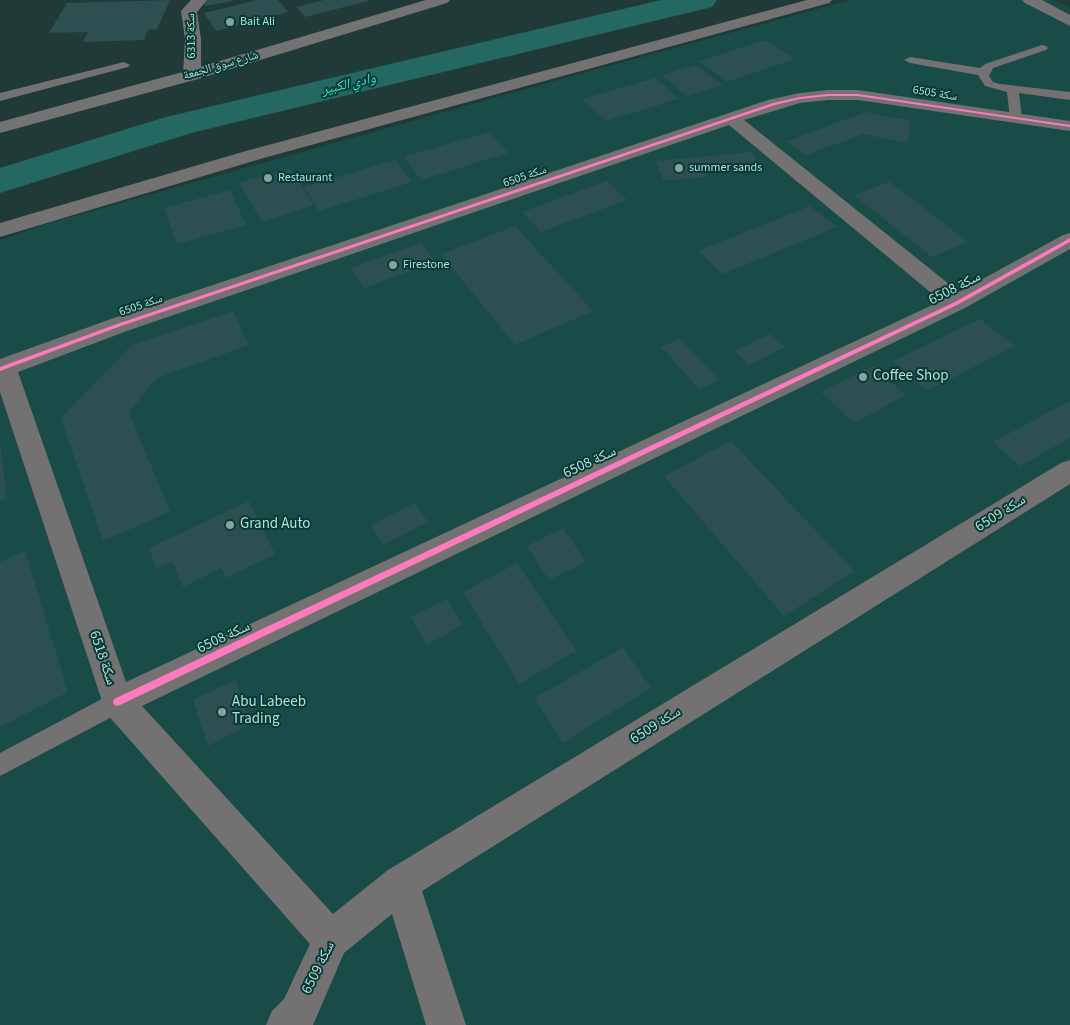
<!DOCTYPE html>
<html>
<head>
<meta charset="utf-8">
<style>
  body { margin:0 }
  canvas { display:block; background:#203a37 }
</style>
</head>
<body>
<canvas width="1070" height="1025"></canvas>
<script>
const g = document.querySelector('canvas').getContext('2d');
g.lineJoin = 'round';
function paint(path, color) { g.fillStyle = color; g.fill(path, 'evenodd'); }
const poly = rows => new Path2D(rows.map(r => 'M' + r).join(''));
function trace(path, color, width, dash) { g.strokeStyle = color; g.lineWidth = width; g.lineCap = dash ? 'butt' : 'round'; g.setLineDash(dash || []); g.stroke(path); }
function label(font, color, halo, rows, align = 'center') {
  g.font = font + ' "Source Sans 3","Noto Naskh Arabic",sans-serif'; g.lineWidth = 4; g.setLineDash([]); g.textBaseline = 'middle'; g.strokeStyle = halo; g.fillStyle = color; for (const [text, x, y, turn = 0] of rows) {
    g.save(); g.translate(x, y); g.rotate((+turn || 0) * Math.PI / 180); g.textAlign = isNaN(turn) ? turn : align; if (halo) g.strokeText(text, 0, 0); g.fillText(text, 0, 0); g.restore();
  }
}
paint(poly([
  [851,0,1054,0,1070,8,1070,1025,0,1025,0,240,46,224,572,76]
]), '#194c47');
paint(poly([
  [661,0,717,0,712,7,191,133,0,193,0,168,166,117,661,0]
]), '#256862');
paint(poly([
  [170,0,157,29,148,30,144,40,83,42,88,32,49,33,67,3],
  [207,0,232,0,232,1,206,6,203,4],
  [257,0,278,0,288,12,216,31,204,13],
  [324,0,368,0,368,1,305,17,296,7],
  [766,40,795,59,727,82,699,61],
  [696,65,722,85,687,96,662,75],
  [655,78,679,99,606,121,583,99],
  [866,112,911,121,907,143,863,134,806,155,787,141],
  [489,132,508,153,421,180,404,157],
  [752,152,757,162,733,164,734,167,703,170,707,177,664,181,656,161],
  [395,160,412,182,319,211,304,187],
  [289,168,314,205,262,222,239,183],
  [607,181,627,200,541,232,522,212],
  [890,182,968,242,932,257,854,195],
  [230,190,246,225,177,244,164,208],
  [810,206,837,227,723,274,698,251],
  [515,226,593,311,515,345,441,254],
  [421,243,436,262,364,288,350,268],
  [233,311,249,345,157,378,129,412,170,512,103,541,61,418,132,345],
  [980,319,1015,346,927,391,893,361],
  [770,334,785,347,749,365,735,351],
  [680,339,720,380,699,389,661,347],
  [873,366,906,395,854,423,821,392],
  [1070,401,1070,438,1020,466,993,442],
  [0,441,7,498,0,501],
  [731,441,854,571,784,616,664,476],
  [249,501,275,554,226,578,221,568,183,587,172,561,157,569,149,548],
  [415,503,428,522,383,545,371,525],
  [563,528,586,562,549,580,527,546],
  [25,551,68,692,0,727,0,562],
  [517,563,576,651,519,684,463,592],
  [447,599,462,625,426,645,411,617],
  [623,647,651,688,562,743,535,698],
  [235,680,251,724,208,746,193,700]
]), '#2e4f4f');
paint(poly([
  [1042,45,1046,46,1048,48,1046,50,993,68,989,76,993,82,1000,84,1070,92,1070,100,1019,93,1022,118,1016,122,1010,118,1007,92,985,86,978,75,910,63,904,60,910,57,980,68,985,64,1042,45],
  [124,62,130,65,128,67,0,101,0,93,124,62],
  [117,691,125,694,128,702,125,710,0,776,0,753,117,691]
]), '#747172');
paint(poly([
  [191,0,207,0,197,12,201,39,201,75,198,79,192,80,186,79,183,75,185,39,181,11,191,0],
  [807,0,832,0,829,3,260,159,0,237,0,223,246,151,807,0],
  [828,90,858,90,1070,121,1070,131,858,100,828,100,800,103,744,120,959,292,1063,235,1070,233,1070,249,965,308,142,706,333,914,388,870,1061,463,1070,460,1070,484,422,891,466,1025,426,1025,392,914,344,953,313,1025,266,1025,272,1011,284,999,310,944,106,713,0,392,0,359,111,319,768,100,800,93,828,90],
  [729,125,941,301,126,682,18,372,127,331,729,125]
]), '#747172');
paint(poly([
  [426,0,450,0,447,3,198,79,0,133,0,122,186,71,426,0],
  [1022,0,1042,0,1070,15,1070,26,1025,3,1022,0]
]), '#747373');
paint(poly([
  [828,94,858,94,1070,125,1070,127,858,96,828,96,800,99,775,105,121,326,0,371,0,367,117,324,773,103,800,97,828,94],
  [1070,238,1070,242,959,304,120,705,117,706,114,705,113,702,114,699,955,302,1070,238]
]), '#fd7abc');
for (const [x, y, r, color] of [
  [230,22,5,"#82a5a0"],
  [679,168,5,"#82a5a0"],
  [268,178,5,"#82a5a0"],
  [393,265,5,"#82a5a0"],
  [863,377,5,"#82a5a0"],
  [230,525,5,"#82a5a0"],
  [222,712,5,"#82a5a0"]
]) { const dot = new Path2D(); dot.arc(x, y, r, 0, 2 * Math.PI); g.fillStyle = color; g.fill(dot); trace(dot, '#073a35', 2); }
label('12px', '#b7dfd9', '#073a35', [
  ["Bait Ali",240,22],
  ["summer sands",689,168],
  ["Restaurant",278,178],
  ["Firestone",403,265]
], 'left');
label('12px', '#b7dfd9', '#073a35', [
  ["سكة 6313",192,36,-91],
  ["شارع سوق الجمعة",221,66,-16],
  ["سكة 6505",935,94,9],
  ["سكة 6505",525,177,-19],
  ["سكة 6505",141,306,-19]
]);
label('italic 14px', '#22f3e1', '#073a35', [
  ["وادي الكبير",349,85,-13]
]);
label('15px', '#b7dfd9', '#073a35', [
  ["سكة 6508",955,289,-27],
  ["سكة 6508",590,463,-25],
  ["سكة 6509",1001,514,-32],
  ["سكة 6508",224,638,-25],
  ["سكة 6518",102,658,71],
  ["سكة 6509",656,726,-32],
  ["سكة 6509",319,968,-64]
]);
label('15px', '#b7dfd9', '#073a35', [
  ["Coffee Shop",873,377],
  ["Grand Auto",240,525],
  ["Abu Labeeb",232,703],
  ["Trading",232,720]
], 'left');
</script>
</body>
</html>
